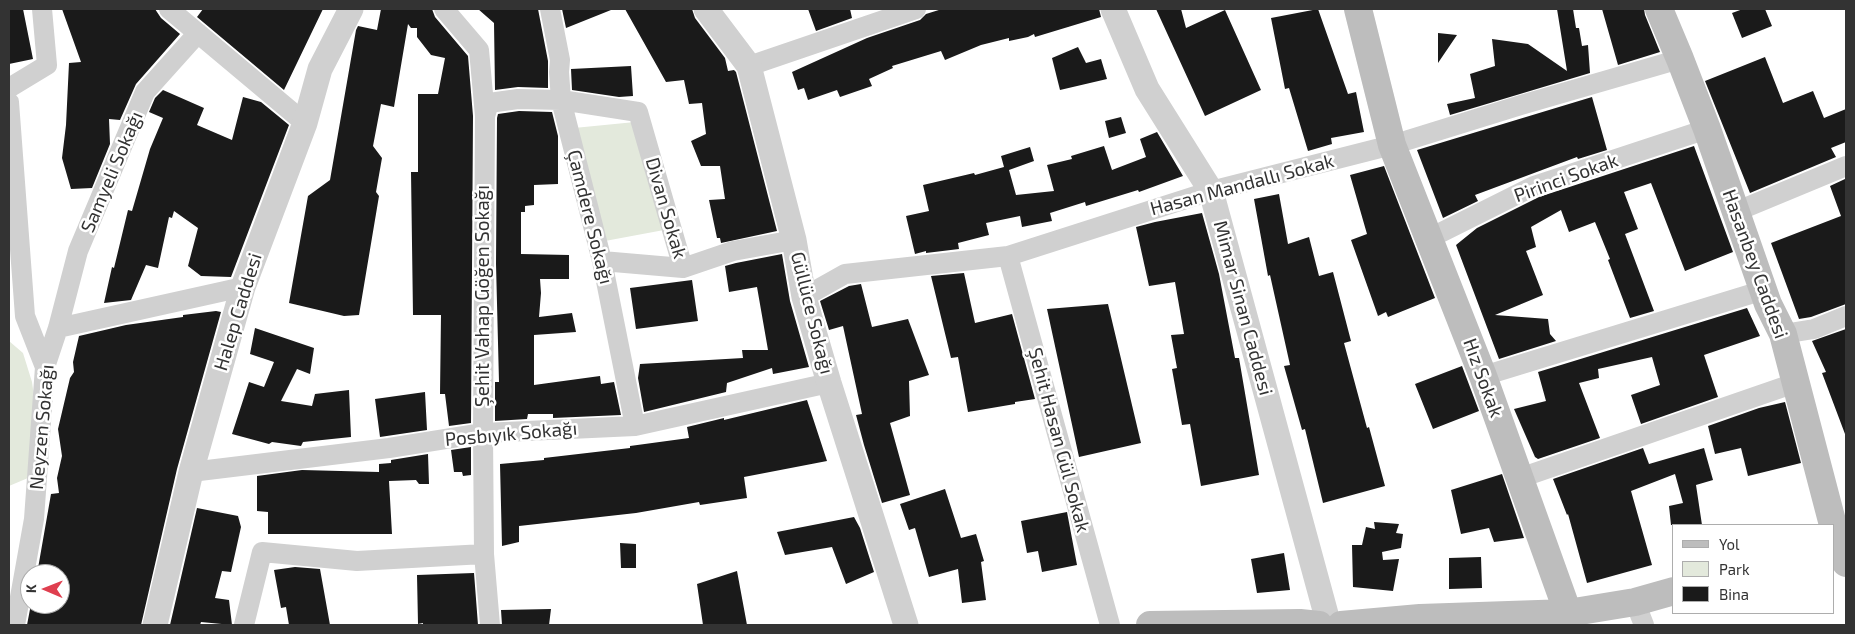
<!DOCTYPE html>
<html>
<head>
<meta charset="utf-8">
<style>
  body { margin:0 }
  #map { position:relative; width:1855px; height:634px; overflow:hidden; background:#fff; font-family:"Exo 2",sans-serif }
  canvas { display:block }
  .frame { position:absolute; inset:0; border:10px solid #333; pointer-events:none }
  .legend { position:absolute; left:1672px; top:524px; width:162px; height:90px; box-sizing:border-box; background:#fff; border:1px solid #adadad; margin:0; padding:6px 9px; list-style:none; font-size:15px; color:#333 }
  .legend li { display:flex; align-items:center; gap:10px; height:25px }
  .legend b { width:25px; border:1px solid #adadad }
  .north { position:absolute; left:20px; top:564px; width:50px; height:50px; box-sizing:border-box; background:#fff; border:1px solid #adadad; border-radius:50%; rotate:271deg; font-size:14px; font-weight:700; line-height:20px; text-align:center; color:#333 }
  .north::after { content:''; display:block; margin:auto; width:18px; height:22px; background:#df3f4f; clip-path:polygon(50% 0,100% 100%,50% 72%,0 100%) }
</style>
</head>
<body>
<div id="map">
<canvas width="1855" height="634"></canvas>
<div class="frame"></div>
<ul class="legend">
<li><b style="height:6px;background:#bdbdbd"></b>Yol</li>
<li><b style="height:14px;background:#e3e9dc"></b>Park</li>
<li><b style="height:14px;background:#1a1a1a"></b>Bina</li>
</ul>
<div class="north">K</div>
</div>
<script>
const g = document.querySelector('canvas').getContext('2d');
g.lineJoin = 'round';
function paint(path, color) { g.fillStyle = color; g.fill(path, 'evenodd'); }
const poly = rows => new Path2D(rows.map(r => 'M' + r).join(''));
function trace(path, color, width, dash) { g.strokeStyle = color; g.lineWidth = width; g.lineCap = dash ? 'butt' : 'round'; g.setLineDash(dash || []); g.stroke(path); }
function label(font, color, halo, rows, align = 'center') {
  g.font = font + ' "Exo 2",sans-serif'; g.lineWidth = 5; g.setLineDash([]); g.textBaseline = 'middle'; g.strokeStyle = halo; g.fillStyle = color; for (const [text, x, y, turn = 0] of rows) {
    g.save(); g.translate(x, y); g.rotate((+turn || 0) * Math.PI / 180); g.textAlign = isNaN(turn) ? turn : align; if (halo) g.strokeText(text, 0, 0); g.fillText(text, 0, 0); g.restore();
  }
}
paint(poly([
  [635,122,664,230,605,241,574,128],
  [9,341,23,353,32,382,34,396,28,478,9,486]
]), '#e3e9dc');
paint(poly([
  [9,9,23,9,33,59,9,64],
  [62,9,155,9,161,18,180,34,136,84,120,120,109,119,110,144,92,188,71,189,62,158,66,125,69,63,81,62],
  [203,9,323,9,284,90,197,17],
  [381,9,432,9,435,17,468,56,473,116,471,423,449,426,445,394,440,394,441,315,413,315,411,172,418,172,418,94,438,94,445,58,431,55,417,37,417,28,411,28,408,24,394,107,381,104,373,146,382,158,376,192,379,196,359,315,344,316,289,303,308,196,330,180,356,30,358,26,377,30],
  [478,9,538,9,548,61,548,88,518,87,495,90,494,23],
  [562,9,611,9,611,10,566,28],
  [625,9,692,9,695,18,725,58,728,71,734,70,736,72,777,231,721,243,720,238,717,238,709,200,725,199,720,166,701,166,691,141,706,134,702,103,689,104,684,80,666,82],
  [808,9,850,9,852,18,816,31],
  [942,9,1099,9,1101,17,1035,37,1034,34,1028,37,1009,41,1009,38,981,45,945,60,941,51,892,66,893,68,869,79,872,86,840,97,837,90,808,100,804,88,798,90,792,72,867,38,920,20,926,14],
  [1156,9,1181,9,1186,28,1225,10,1261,90,1205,116],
  [1318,9,1348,94,1356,92,1364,132,1331,138,1332,144,1308,151,1289,88,1285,89,1271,18],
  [1557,9,1573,9,1576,28,1579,28,1582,46,1588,45,1590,73,1450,115,1447,104,1475,98,1470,74,1495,66,1492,39,1528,44,1567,71],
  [1602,9,1644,9,1645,15,1660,52,1618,65],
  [1743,9,1765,9,1772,26,1742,38,1732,13],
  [1438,33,1457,35,1438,63],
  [1078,47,1086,63,1101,59,1107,79,1060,90,1052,58],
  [1765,57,1783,103,1813,91,1824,118,1846,109,1846,142,1831,148,1836,157,1750,193,1705,81],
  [631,66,633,96,619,97,572,90,571,69],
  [163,90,204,108,197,125,232,140,243,97,261,102,289,125,231,277,201,276,188,266,198,228,174,211,172,218,169,217,158,268,146,265,131,300,104,303,112,267,114,268,128,210,132,211,150,149,163,118,149,112,155,98],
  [1592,97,1607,150,1578,159,1577,157,1475,195,1478,201,1443,218,1417,150],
  [519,111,552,112,558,136,558,184,534,185,534,205,525,206,525,212,521,212,521,254,569,255,569,279,540,279,541,293,539,317,572,313,576,332,534,335,534,385,600,376,601,384,614,382,621,415,553,418,553,414,528,414,527,419,495,421,495,382,499,382,496,264,497,118,498,114],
  [1121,117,1126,133,1109,138,1105,121],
  [1157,132,1183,176,1139,192,1138,190,1086,206,1085,202,1050,213,1052,221,1022,227,1020,216,986,223,989,235,958,243,959,249,926,253,926,251,915,254,906,216,929,211,923,185,974,173,975,175,1004,167,1001,156,1030,147,1034,161,1009,170,1016,195,1054,191,1047,165,1072,159,1071,156,1104,146,1112,170,1146,157,1140,139],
  [1694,146,1733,252,1685,271,1651,183,1624,192,1638,229,1625,234,1654,311,1630,318,1608,260,1610,259,1595,222,1569,232,1561,210,1531,227,1536,247,1526,251,1543,295,1495,315,1548,319,1550,334,1556,341,1499,359,1456,245,1477,228,1539,197],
  [1384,166,1435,298,1388,317,1386,312,1378,316,1351,240,1367,234,1350,175],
  [1845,179,1846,304,1811,317,1799,319,1771,243,1841,216,1830,186],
  [1279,194,1288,244,1309,237,1319,276,1333,272,1351,341,1344,343,1367,428,1369,427,1385,486,1323,503,1305,429,1302,430,1284,366,1290,365,1270,275,1268,276,1254,199],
  [1202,213,1219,274,1235,358,1239,358,1259,475,1201,486,1190,424,1182,425,1172,369,1177,368,1171,335,1184,334,1175,282,1149,286,1136,227,1155,222],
  [782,254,790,301,809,367,773,374,772,368,727,383,726,392,644,412,638,378,640,364,743,358,742,350,768,350,757,287,729,292,725,266,736,263],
  [964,273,975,323,1012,314,1035,399,1015,402,1015,404,968,412,958,357,951,358,931,276],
  [692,280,698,321,636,329,630,288],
  [861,284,872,327,908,319,929,375,909,381,910,416,890,423,910,495,882,503,864,445,856,415,862,414,843,326,829,330,820,301,849,286],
  [1108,304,1141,443,1079,457,1047,309],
  [1747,308,1760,336,1704,355,1718,397,1641,424,1631,395,1660,385,1652,357,1598,369,1599,378,1579,383,1600,438,1538,459,1535,457,1514,409,1546,401,1538,372],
  [216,311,221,312,177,469,141,625,27,625,31,604,60,604,60,574,37,574,51,494,59,493,57,478,62,456,58,429,70,378,74,372,73,362,79,336,126,325,183,317,183,315],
  [255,328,314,348,310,374,297,369,281,401,312,406,315,394,349,390,351,437,303,442,301,446,272,442,269,444,232,434,249,382,264,387,274,362,250,354],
  [1846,329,1846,433,1845,434,1822,373,1826,372,1812,341],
  [1462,366,1479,411,1433,429,1415,384],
  [425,392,427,430,380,437,375,399],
  [807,400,827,461,744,477,747,498,700,505,699,502,636,513,519,526,519,542,502,546,500,464,544,460,544,458,630,448,630,446,689,438,687,427,724,418,724,420],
  [1785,402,1801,463,1748,476,1741,448,1715,454,1708,426,1759,408],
  [471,447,471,475,463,476,462,472,454,472,451,450],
  [1643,448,1649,464,1704,448,1713,480,1696,485,1702,525,1671,525,1669,506,1683,503,1675,474,1631,491,1652,565,1587,583,1568,514,1567,515,1553,479],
  [428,454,429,484,419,484,416,480,389,481,392,534,268,534,268,512,257,511,257,476,302,470,379,472,379,464,391,463,391,460],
  [1502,474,1524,538,1494,542,1489,528,1461,534,1451,490],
  [945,489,961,538,976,534,984,561,981,562,986,600,962,603,958,569,929,577,915,528,909,530,900,504],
  [197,508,238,516,241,527,231,572,222,571,215,598,229,600,232,625,201,622,200,625,170,625],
  [1067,512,1077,565,1042,572,1038,551,1027,553,1021,521],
  [854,517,860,528,874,572,846,584,832,547,785,555,777,532],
  [1374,522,1399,524,1396,533,1403,534,1401,548,1382,552,1383,560,1399,559,1393,591,1353,587,1352,545,1362,545,1366,527,1375,529],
  [620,543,636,544,636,568,621,568],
  [1284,553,1290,590,1257,593,1251,559],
  [1481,557,1482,588,1449,589,1449,558],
  [295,567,320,569,330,625,289,625,286,607,281,608,274,570],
  [737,571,747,625,703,625,697,584],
  [474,573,478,625,423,625,423,623,418,624,417,575],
  [551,609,549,625,502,625,501,610]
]), '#1a1a1a');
trace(poly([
  [169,9,305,123],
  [444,9,479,50,485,116,483,433,484,554,490,625],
  [550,9,560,60,559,72,561,100,602,261,635,426],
  [749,66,916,9],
  [9,88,47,65,42,9],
  [9,102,25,316,45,367],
  [485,116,489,103,518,99,561,100,638,112,683,268],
  [1735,212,1846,166],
  [1430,238,1534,186,1707,129],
  [1008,256,1110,625],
  [602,261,683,268,733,251,794,240],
  [804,297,845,274,1008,256,1211,191,1392,145,1521,105,1680,59],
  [58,328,243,287],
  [1783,334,1814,329,1846,316],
  [1483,376,1764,290],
  [191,472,389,448,483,433,635,426,829,383],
  [1520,478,1795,383],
  [1635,602,1644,625],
  [15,625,34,519,45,367,58,328,78,251,145,92,198,33],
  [244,625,262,552,357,561,484,554]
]), '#d0d0d0', 20);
trace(poly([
  [706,9,749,66,794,240,804,297,829,383,906,625],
  [1113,9,1147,89,1211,191,1329,625],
  [155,625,191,472,243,287,305,123,320,69,351,9]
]), '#d0d0d0', 25);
trace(poly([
  [1358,9,1392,145,1483,376,1568,613],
  [1659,9,1680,59,1707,129,1768,304,1783,334,1833,525],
  [1834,529,1837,543,1846,563],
  [1150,625,1300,623,1319,625],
  [1341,625,1420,618,1568,613,1635,602,1674,591]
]), '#bdbdbd', 28);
label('19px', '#333', '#fff', [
  ["Samyeli Sokağı",112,172,-67],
  ["Pirinci Sokak",1566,178,-20],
  ["Hasan Mandallı Sokak",1242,185,-15],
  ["Divan Sokak",666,208,74],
  ["Çamdere Sokağı",590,217,76],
  ["Hasanbey Caddesi",1755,264,70],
  ["Şehit Vahap Göğen Sokağı",483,296,-90],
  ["Mimar Sinan Caddesi",1243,308,75],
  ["Halep Caddesi",238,312,-73],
  ["Güllüce Sokağı",812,313,76],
  ["Hız Sokak",1483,378,70],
  ["Neyzen Sokağı",42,427,-85],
  ["Posbıyık Sokağı",511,434,-5],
  ["Şehit Hasan Gül Sokak",1059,440,75]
]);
</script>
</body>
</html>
